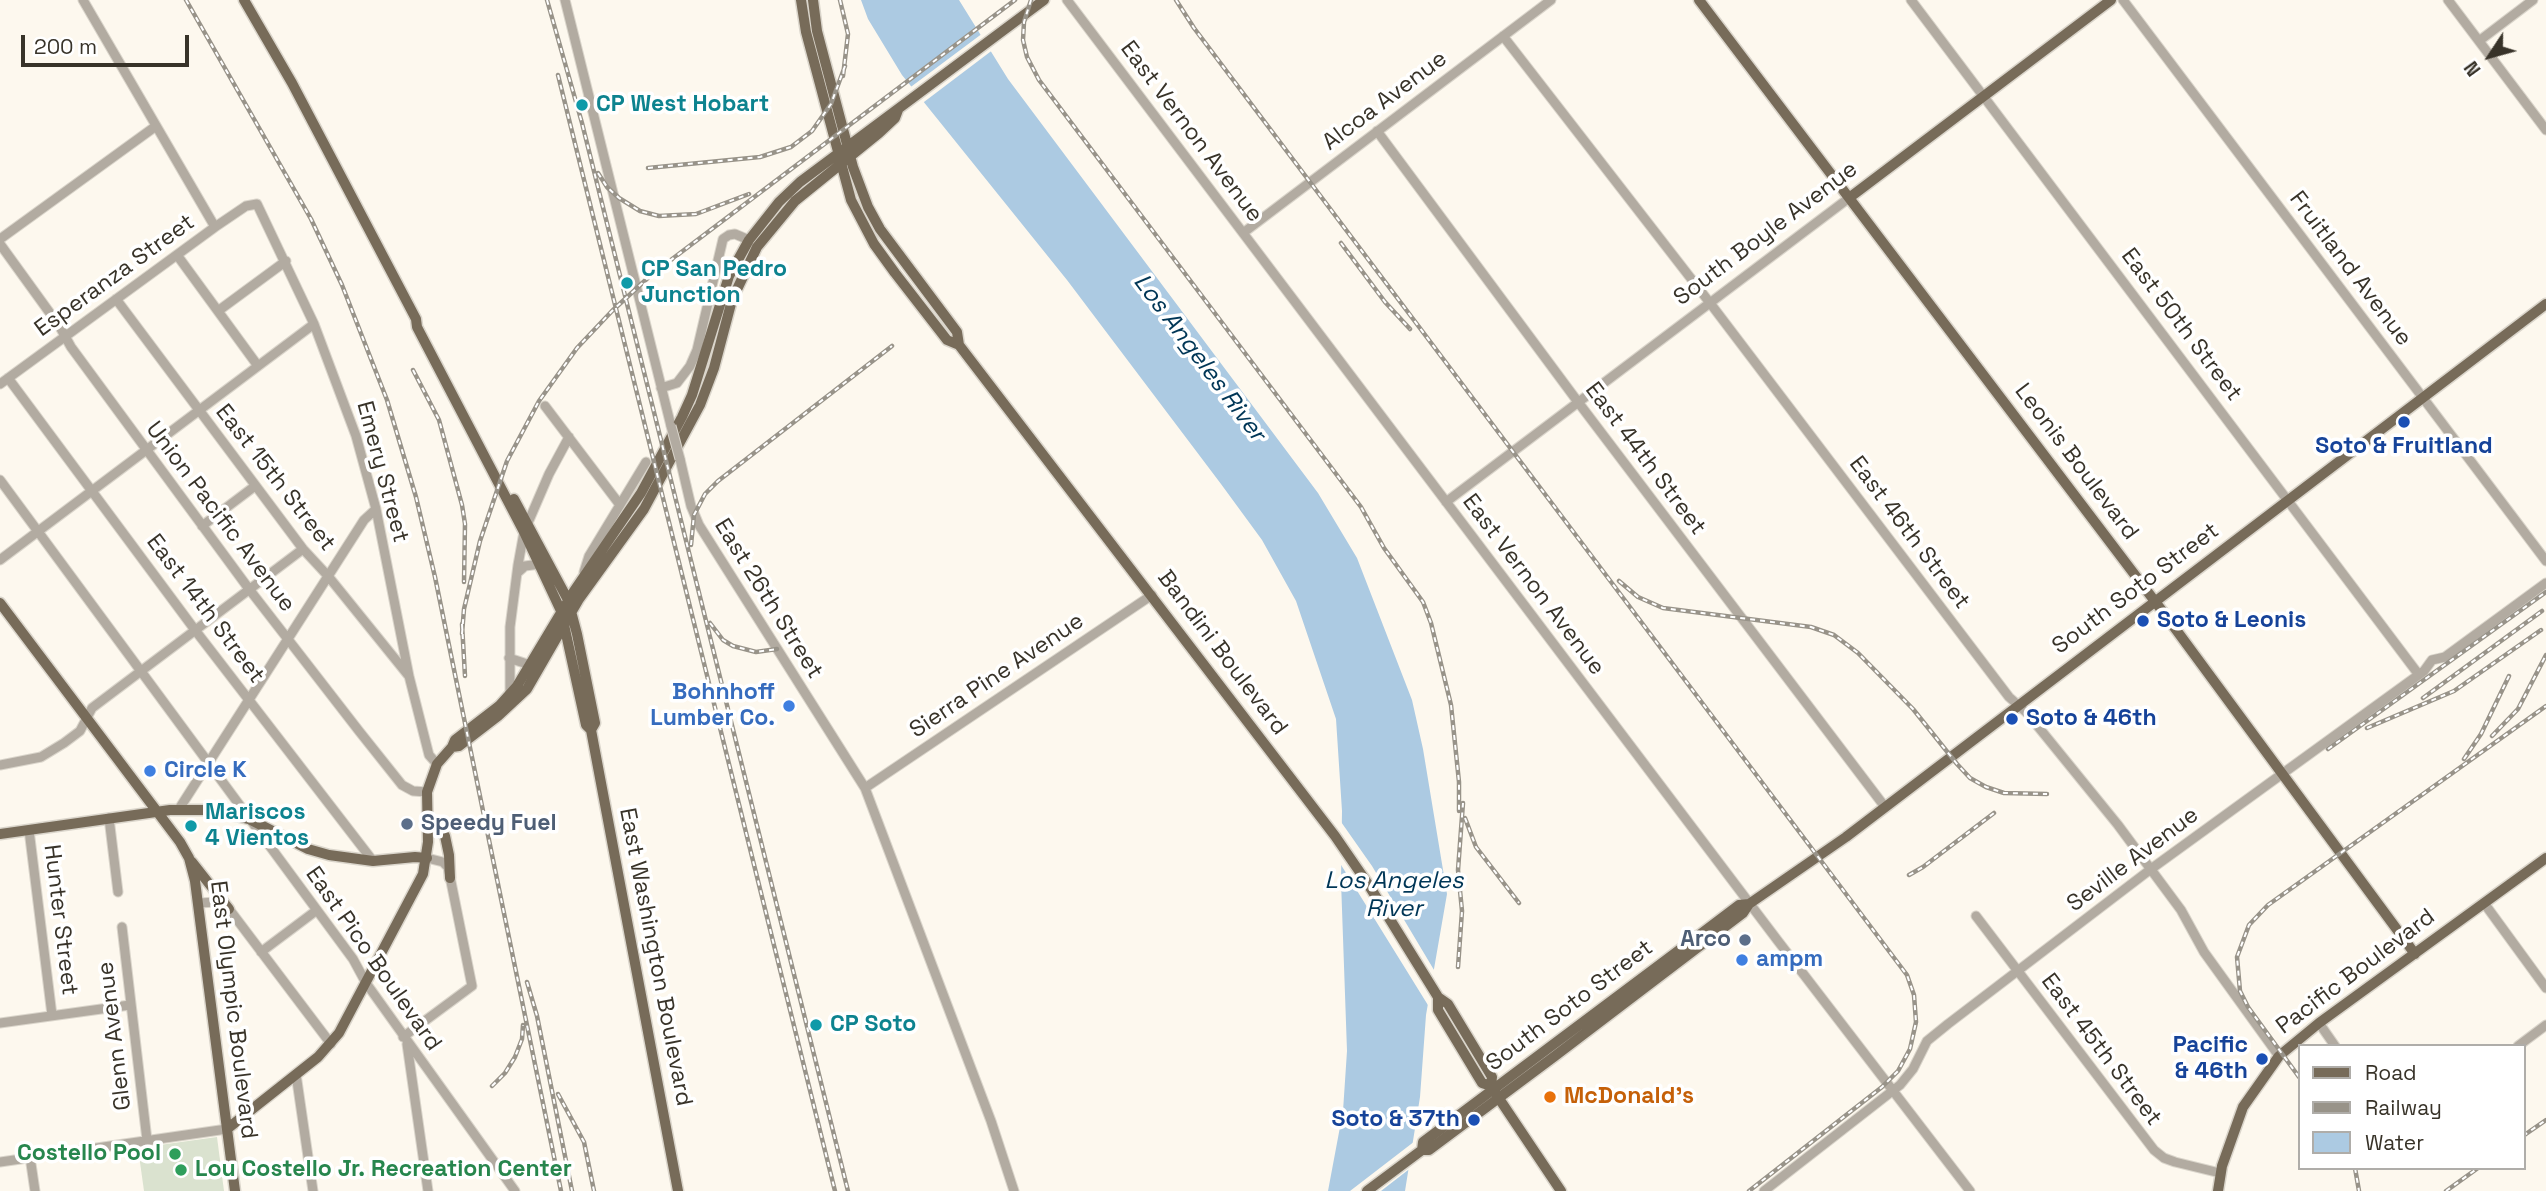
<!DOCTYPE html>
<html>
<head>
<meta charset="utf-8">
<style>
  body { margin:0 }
  #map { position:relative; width:2546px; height:1191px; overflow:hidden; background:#fdf8ee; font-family:"Space Grotesk",sans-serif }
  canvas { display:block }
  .legend { position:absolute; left:2298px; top:1044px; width:228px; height:126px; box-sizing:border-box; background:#fff; border:2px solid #afada9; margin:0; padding:9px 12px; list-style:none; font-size:21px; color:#383329 }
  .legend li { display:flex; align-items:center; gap:14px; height:35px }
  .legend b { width:35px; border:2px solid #afada9 }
  .north { position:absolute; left:2455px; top:21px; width:70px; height:70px; -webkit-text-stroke:5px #fff; paint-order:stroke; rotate:234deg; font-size:19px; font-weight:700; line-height:28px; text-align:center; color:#383329 }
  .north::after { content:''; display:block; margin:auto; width:24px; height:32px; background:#383329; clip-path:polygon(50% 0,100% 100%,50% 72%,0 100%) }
  .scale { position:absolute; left:21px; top:35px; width:168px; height:32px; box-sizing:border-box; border:4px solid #383329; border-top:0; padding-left:9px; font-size:21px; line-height:24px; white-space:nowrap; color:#383329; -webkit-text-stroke:5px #fff; paint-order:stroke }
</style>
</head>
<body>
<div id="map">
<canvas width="2546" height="1191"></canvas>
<ul class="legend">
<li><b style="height:9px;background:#776b59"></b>Road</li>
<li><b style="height:9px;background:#989389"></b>Railway</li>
<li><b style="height:19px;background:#accae2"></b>Water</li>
</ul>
<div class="north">N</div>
<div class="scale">200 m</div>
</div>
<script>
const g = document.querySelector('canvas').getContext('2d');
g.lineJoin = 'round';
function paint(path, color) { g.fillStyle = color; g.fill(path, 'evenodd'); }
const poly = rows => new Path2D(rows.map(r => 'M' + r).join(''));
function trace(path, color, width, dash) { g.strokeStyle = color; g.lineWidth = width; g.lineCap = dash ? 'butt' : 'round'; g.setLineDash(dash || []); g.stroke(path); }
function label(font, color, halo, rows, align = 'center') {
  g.font = font + ' "Space Grotesk",sans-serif'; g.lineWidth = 7; g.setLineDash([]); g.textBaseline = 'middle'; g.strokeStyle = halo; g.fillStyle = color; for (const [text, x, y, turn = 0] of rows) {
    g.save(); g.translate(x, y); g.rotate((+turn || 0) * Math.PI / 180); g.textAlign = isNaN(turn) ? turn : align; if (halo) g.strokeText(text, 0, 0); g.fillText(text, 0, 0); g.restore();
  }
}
paint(poly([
  [217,1137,224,1191,144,1191,138,1148]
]), '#dae2cf');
paint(poly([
  [861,0,959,0,1008,79,1318,493,1357,558,1412,700,1423,749,1447,894,1426,1015,1420,1097,1405,1191,1328,1191,1343,1111,1347,1051,1341,881,1342,811,1336,719,1296,601,1262,540,1221,484,1067,280,902,75,868,19]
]), '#accae2');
paint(poly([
  [983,33,994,49,920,105,908,89],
  [1339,819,1372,866,1437,975,1431,1010,1338,860],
  [1415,1141,1412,1167,1381,1191,1350,1191]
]), '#fdf8ee');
const minor = poly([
  [83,0,215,227],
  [565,0,671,426],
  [1067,0,1778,941,1970,1191],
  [1911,0,2419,675],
  [2123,0,2546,561],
  [2448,0,2546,130],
  [1503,36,1710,303,2009,697,2027,713,2118,825,2181,910,2204,952,2279,1056],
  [2479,41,2533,0],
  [1377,131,1578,402,1885,807],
  [1243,233,1551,0],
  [0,239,156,126],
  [0,244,60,327,71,347,249,589,359,731,402,785,413,791,427,792],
  [177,255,258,366],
  [116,299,303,549,328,576,408,675],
  [218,311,286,261],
  [8,378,195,630,373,861],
  [0,384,215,227,246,206,257,204,314,324,356,436,376,509,409,676,429,755,437,764],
  [661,388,677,383,690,366,697,350,723,239,729,235,735,234,749,240],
  [545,406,620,505],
  [680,459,691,506,699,525,865,788,991,1121,1014,1191],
  [0,480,353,959,366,983,515,1191],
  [1446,502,1849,198],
  [202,526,255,486],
  [0,560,314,324],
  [584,572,589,556,646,462],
  [517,573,525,566,540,564],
  [509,658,530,665],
  [510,696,510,627,518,565,524,532,549,474,569,437],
  [0,765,41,757,64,743,80,731,92,708,303,549],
  [865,788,1152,595],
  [179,809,364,520,376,509],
  [109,818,118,892],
  [29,830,52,1015],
  [198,903,218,902,229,909,331,1044],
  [2484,903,2546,988],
  [1976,916,2154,1150,2164,1158,2175,1162,2220,1173],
  [122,927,147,1140],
  [261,952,317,910],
  [0,1023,130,1005],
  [2319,1023,2335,1046],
  [403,1037,472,986,448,867,443,862,427,858],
  [407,1044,428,1191],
  [2518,1046,2546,1025],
  [296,1074,313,1191],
  [30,1157,35,1191],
  [0,1162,227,1129],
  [1764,1191,1900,1085,1913,1069,1927,1041,1948,1024,2151,869,2424,671,2432,660,2445,657,2546,583]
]);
const major = poly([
  [244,0,292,83,416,319,417,327,524,532,561,611,586,725,591,730,678,1191],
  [801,0,806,32,851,200,874,244,895,273,947,340,959,345],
  [813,0,817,31,853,167,868,207,880,229,957,332,959,345,1335,836,1368,884,1438,997,1448,1004,1492,1077,1491,1086,1496,1094,1561,1191],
  [1699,0,2163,612,2415,954],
  [1849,198,2111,0],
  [514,499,568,600,577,634,595,723,591,730],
  [0,603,180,842,189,858,195,881,235,1191],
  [452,747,459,746,498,716,527,689,579,599,644,509,700,405,714,368,732,300,757,247,795,201,879,133,895,118,898,110],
  [428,820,445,836,449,855,450,878],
  [0,834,170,810,209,810,249,819,308,849,329,855,373,861,415,857,427,858],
  [192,862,229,909],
  [1438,997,1438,1010,1482,1083,1491,1086],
  [227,1129,318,1057,339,1033,423,874,428,842,427,792,437,764,452,747,455,740,499,706,517,686,574,591,641,493,682,417,692,395,729,276,749,240,779,202,800,182,1044,0],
  [1422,1150,1423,1142,1698,936,1739,905,1749,904],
  [1367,1191,1422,1150,1429,1150,1555,1056,1743,913,1749,904,1846,837,2546,304],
  [2218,1191,2222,1166,2243,1107,2279,1056,2319,1023,2546,858]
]);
trace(minor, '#dad5cb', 11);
trace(major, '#dad5cb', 13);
trace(minor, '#b2aba1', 9);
trace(major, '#776b59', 10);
const rail = poly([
  [186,0,311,219,342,285,387,400,416,497,435,577,561,1191],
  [547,0,582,123,848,1191],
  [840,0,848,34,843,76],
  [1031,0,1024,22,1023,40,1027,57,1039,80,1361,507,1384,548,1423,602,1431,623,1451,705,1459,782,1459,811],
  [1176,0,1194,28,1907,975,1914,995,1916,1022,1910,1049,1898,1071,1882,1087,1749,1191],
  [558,75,835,1191],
  [648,168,760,157,791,147,812,131,831,104,845,66],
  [598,173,607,187,619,198,640,211,659,216,696,214,749,194],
  [1341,243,1385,302,1410,329],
  [413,370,439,420,462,505,465,524,464,582],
  [691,545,694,515,705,494,718,481,892,346],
  [1619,581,1638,597,1663,608,1811,627,1834,635,1858,653,1913,709,1957,764,1970,778,1986,787,2004,793,2047,794],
  [710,623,723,640,733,646,756,652,777,649],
  [462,624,465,676],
  [462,634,464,609,480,541,507,461,539,401,577,348,612,311,651,275,1015,0],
  [2423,698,2542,611],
  [2367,728,2454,691,2541,630],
  [2492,736,2518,709,2546,655],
  [2328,749,2546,592],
  [2464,759,2481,734,2509,676],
  [1465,818,1476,847,1519,903],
  [1909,875,1923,867,1994,813],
  [1458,967,1462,911,1458,870,1463,803],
  [527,982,537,1016,572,1191],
  [2299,1077,2248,1007,2240,991,2237,957,2249,925,2268,905,2546,706],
  [492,1086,505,1073,515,1057,522,1039,523,1025],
  [558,1094,584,1142,594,1191],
  [2523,1136,2546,1120],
  [2355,1168,2359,1191],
  [2446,1191,2478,1168]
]);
trace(rail, '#989389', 4.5);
trace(rail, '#fff', 2, [5]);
const minorBridge = poly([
  [671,426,680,459]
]);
trace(minorBridge, '#dad5cb', 11, []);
trace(minorBridge, '#b2aba1', 9);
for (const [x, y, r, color] of [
  [582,105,7,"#0f9aa8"],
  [627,283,7,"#0f9aa8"],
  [2404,422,7,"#1a4fb4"],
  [2143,621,7,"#1a4fb4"],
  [789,706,7,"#3f7fe0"],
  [2012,719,7,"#1a4fb4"],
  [150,771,7,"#3f7fe0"],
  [407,824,7,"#5c6f8a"],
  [191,826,7,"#0f9aa8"],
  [1745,940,7,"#5c6f8a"],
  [1742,960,7,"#3f7fe0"],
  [816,1025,7,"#0f9aa8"],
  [2262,1059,7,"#1a4fb4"],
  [1550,1097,7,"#e8710a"],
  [1474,1120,7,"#1a4fb4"],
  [175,1154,7,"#2e9e5b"],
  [181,1170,7,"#2e9e5b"]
]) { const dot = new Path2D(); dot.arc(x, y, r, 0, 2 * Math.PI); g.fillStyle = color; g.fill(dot); trace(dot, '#fff', 2.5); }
label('23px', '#383329', '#fff', [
  ["Alcoa Avenue",1385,101,-37],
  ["East Vernon Avenue",1191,132,53],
  ["South Boyle Avenue",1766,234,-37],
  ["Fruitland Avenue",2350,269,53],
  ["Esperanza Street",115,276,-36],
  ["East 50th Street",2181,325,53],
  ["East 44th Street",1645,459,53],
  ["Leonis Boulevard",2076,462,53],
  ["Emery Street",382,472,75],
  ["East 15th Street",275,478,52],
  ["Union Pacific Avenue",220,517,53],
  ["East 46th Street",1909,533,53],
  ["East Vernon Avenue",1533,585,53],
  ["South Soto Street",2136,589,-37],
  ["East 26th Street",768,599,58],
  ["East 14th Street",205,609,53],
  ["Bandini Boulevard",1222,653,53],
  ["Sierra Pine Avenue",997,676,-34],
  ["Seville Avenue",2133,860,-37],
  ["Hunter Street",60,920,83],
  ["East Washington Boulevard",655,957,79],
  ["East Pico Boulevard",373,959,55],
  ["Pacific Boulevard",2356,972,-37],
  ["South Soto Street",1570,1006,-37],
  ["East Olympic Boulevard",233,1010,83],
  ["Glenn Avenue",115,1036,-97],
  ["East 45th Street",2101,1050,53]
]);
label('bold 23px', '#0d838f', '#fff', [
  ["CP West Hobart",596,105],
  ["CP San Pedro",641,270],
  ["Junction",641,296],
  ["Mariscos",205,813],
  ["4 Vientos",205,839],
  ["CP Soto",830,1025]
], 'left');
label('bold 23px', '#164399', '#fff', [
  ["Soto & Fruitland",2404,447,"center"],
  ["Soto & Leonis",2157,621],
  ["Soto & 46th",2026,719],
  ["Pacific",2248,1046,"right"],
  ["& 46th",2248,1072,"right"],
  ["Soto & 37th",1460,1120,"right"]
], 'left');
label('bold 23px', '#366cbe', '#fff', [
  ["Bohnhoff",775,693,"right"],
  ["Lumber Co.",775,719,"right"],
  ["Circle K",164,771],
  ["ampm",1756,960]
], 'left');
label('bold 23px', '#4e5e75', '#fff', [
  ["Speedy Fuel",421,824],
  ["Arco",1731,940,"right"]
], 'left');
label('bold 23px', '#c56008', '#fff', [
  ["McDonald's",1564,1097]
], 'left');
label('bold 23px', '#27864d', '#fff', [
  ["Costello Pool",161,1154],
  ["Lou Costello Jr. Recreation Center",195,1170,"left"]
], 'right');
label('italic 24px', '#003656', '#fff', [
  ["Los Angeles River",1199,358,53],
  ["Los Angeles",1394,881],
  ["River",1394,909]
]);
</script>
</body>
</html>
